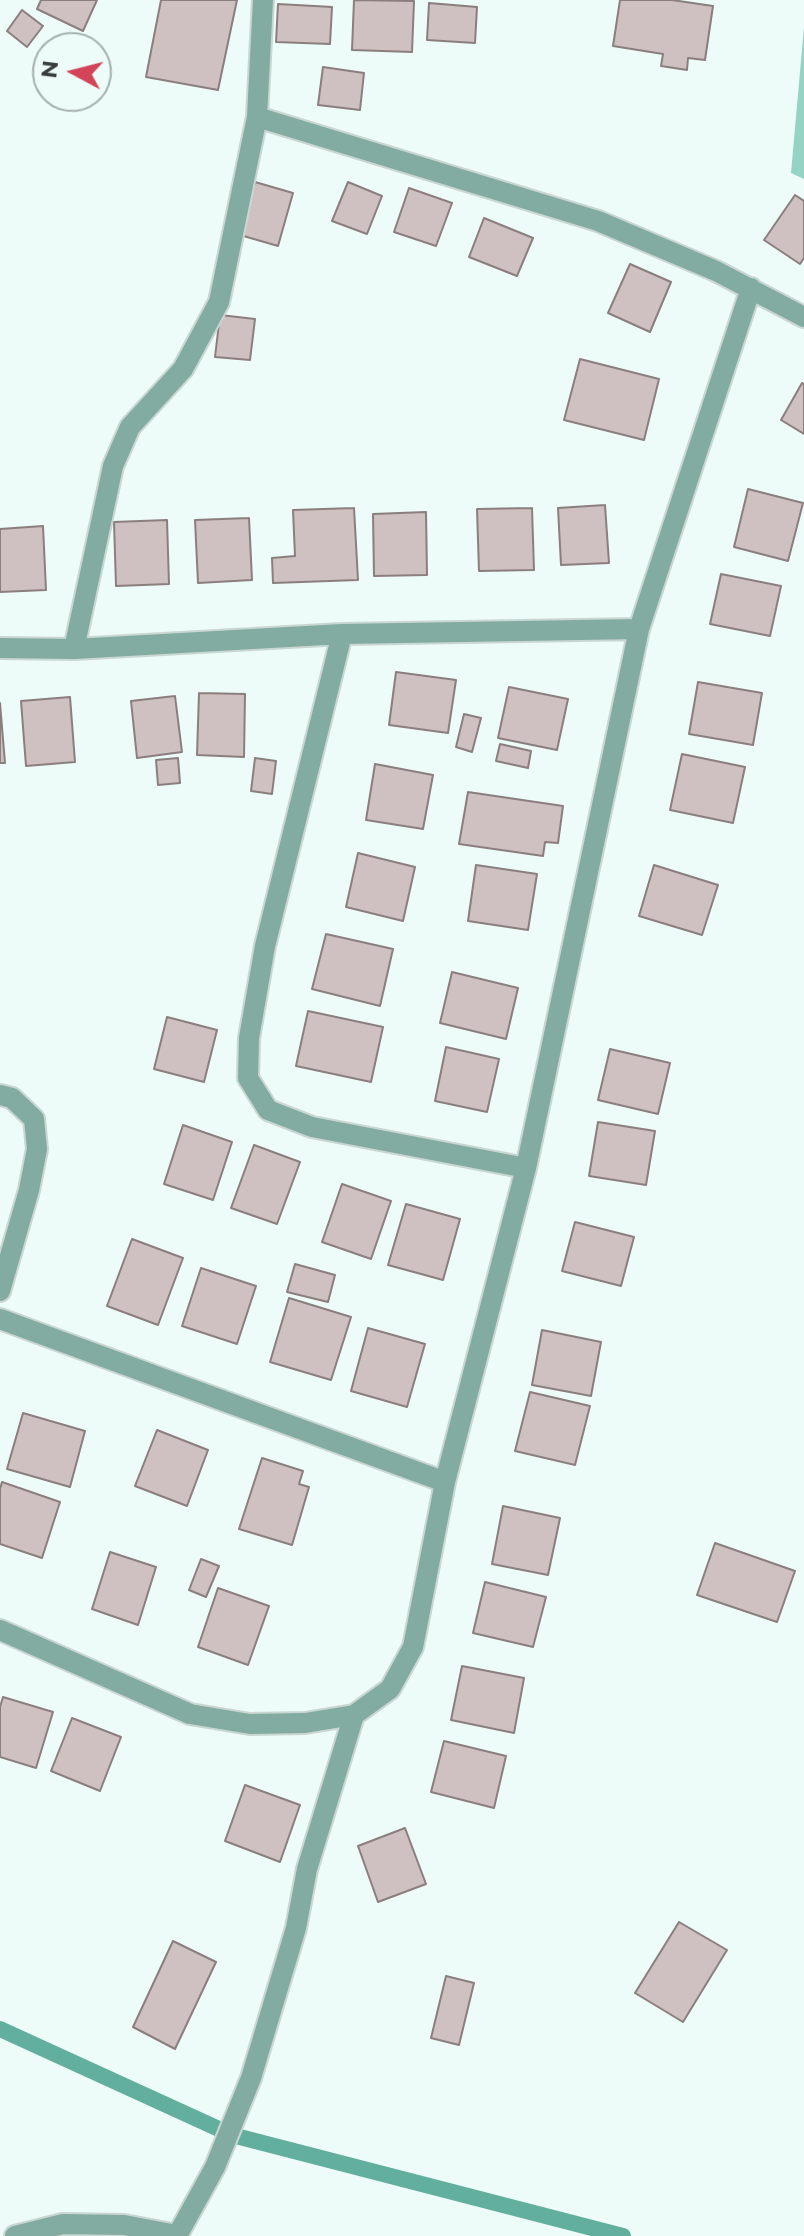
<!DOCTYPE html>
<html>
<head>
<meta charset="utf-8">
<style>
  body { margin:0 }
  #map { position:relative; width:804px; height:2236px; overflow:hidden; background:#edfcf8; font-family:Montserrat,sans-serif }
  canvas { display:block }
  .north { position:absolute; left:32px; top:32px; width:80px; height:80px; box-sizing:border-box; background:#edfcf8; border:2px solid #a5b0ad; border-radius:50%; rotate:277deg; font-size:22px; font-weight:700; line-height:32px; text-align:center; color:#383e3c }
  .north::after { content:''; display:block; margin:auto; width:28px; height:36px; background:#d44458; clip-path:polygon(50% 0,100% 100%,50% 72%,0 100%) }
</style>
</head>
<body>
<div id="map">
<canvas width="804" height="2236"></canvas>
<div class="north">N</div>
</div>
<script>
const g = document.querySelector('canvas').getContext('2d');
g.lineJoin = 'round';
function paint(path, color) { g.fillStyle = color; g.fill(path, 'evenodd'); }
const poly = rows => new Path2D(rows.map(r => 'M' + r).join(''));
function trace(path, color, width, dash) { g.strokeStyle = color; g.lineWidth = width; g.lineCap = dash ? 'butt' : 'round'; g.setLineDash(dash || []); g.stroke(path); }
paint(poly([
  [804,27,804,179,791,173]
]), '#95d3c4');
trace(poly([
  [0,2029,232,2135,623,2236]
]), '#62af9e', 16);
const building = poly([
  [41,0,97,0,83,31,37,9,41,0],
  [161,0,237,0,218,90,146,77,161,0],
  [354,0,414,1,412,52,352,50,354,0],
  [620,0,672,0,713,6,705,60,688,58,687,70,661,66,663,54,613,46,620,0],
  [429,3,477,7,475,43,427,40,429,3],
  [278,4,332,7,330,44,276,42,278,4],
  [22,10,43,26,27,47,7,31,22,10],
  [323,67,364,73,360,110,318,105,323,67],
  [255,182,293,193,278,246,240,235,255,182],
  [348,182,382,196,367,234,332,221,348,182],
  [409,188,452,203,436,246,394,232,409,188],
  [795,195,804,201,804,258,800,264,764,240,795,195],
  [484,218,533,238,517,276,469,257,484,218],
  [630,264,671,282,650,332,608,313,630,264],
  [220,315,255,319,250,360,215,357,220,315],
  [580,359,659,379,644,440,564,420,580,359],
  [802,383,804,384,804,434,781,420,802,383],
  [748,489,803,503,788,561,734,547,748,489],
  [605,505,609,563,561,565,558,508,605,505],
  [354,508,358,580,273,583,272,558,295,556,293,510,354,508],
  [532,508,534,570,479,571,477,509,532,508],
  [426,512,427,575,374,576,373,514,426,512],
  [249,518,252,580,198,583,195,520,249,518],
  [167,520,169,584,116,586,114,522,167,520],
  [43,526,46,590,0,592,0,529,43,526],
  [721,574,781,586,770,636,710,624,721,574],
  [396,672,456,680,448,733,389,725,396,672],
  [698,682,762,693,753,745,689,734,698,682],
  [509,687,568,699,557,750,498,738,509,687],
  [199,693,245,694,244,757,197,755,199,693],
  [175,696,182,752,137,758,131,701,175,696],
  [70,697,75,762,26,766,21,701,70,697],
  [0,703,5,763,0,763,0,703],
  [464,714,481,718,472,752,456,747,464,714],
  [500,744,531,751,528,768,496,761,500,744],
  [682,754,745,767,733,823,670,810,682,754],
  [178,758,180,783,158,785,156,760,178,758],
  [255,758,276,761,272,794,251,791,255,758],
  [375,764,433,775,423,829,366,820,375,764],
  [468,792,563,806,558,843,545,842,543,856,459,844,468,792],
  [358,853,415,867,403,921,346,907,358,853],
  [476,865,537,874,528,930,468,921,476,865],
  [654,865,718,885,702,935,639,916,654,865],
  [326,934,393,949,380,1006,312,989,326,934],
  [452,972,518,988,506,1039,440,1023,452,972],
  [308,1011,383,1027,371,1082,296,1066,308,1011],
  [167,1017,217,1030,204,1082,154,1069,167,1017],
  [446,1047,499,1059,487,1112,435,1101,446,1047],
  [610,1049,670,1063,658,1114,598,1100,610,1049],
  [598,1122,655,1131,646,1185,589,1176,598,1122],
  [183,1125,232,1142,213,1200,164,1184,183,1125],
  [254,1145,300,1162,277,1224,231,1208,254,1145],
  [342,1184,391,1201,371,1259,322,1242,342,1184],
  [406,1204,460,1219,443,1280,388,1265,406,1204],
  [575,1222,634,1237,621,1286,562,1271,575,1222],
  [132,1239,183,1258,158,1325,107,1306,132,1239],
  [295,1264,335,1275,328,1302,287,1292,295,1264],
  [201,1268,256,1286,237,1344,182,1326,201,1268],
  [289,1298,351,1317,331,1380,270,1362,289,1298],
  [368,1328,425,1344,407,1407,351,1391,368,1328],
  [542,1330,601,1342,591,1396,532,1385,542,1330],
  [530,1392,590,1406,575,1465,515,1451,530,1392],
  [23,1413,85,1431,70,1487,7,1469,23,1413],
  [157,1430,208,1450,187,1506,135,1486,157,1430],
  [262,1458,303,1471,299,1484,309,1487,292,1545,239,1529,262,1458],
  [2,1482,60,1502,42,1558,0,1544,0,1489,2,1482],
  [503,1506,560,1518,548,1575,492,1564,503,1506],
  [715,1543,795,1571,777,1622,697,1595,715,1543],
  [110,1552,156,1567,138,1625,92,1609,110,1552],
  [201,1559,219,1566,206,1597,189,1590,201,1559],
  [485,1582,546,1597,533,1647,473,1633,485,1582],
  [218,1588,269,1606,248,1665,198,1647,218,1588],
  [462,1666,524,1678,514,1733,451,1720,462,1666],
  [3,1697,53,1712,36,1768,0,1757,0,1707,3,1697],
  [72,1718,121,1737,100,1791,51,1771,72,1718],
  [444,1741,506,1756,494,1808,431,1792,444,1741],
  [245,1785,300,1805,280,1862,225,1841,245,1785],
  [405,1828,426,1884,378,1902,358,1846,405,1828],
  [679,1922,727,1950,683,2022,635,1993,679,1922],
  [173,1941,216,1962,175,2049,133,2027,173,1941],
  [446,1976,474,1983,459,2045,431,2038,446,1976]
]);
paint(building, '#cfc1c1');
trace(building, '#8b7e7e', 2);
const minor = poly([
  [257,117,598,221,716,271,804,317],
  [342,634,265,946,249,1038,248,1078,268,1110,312,1127,526,1168],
  [0,648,74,649,342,634,639,629],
  [74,649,113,466,130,427,183,369,219,302,257,117,263,0],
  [0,1095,12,1098,34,1119,37,1149,29,1190,0,1291],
  [0,1319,445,1482],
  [0,1630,190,1714,250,1724,305,1723,354,1715,390,1689,413,1647,445,1482,526,1168,639,629,751,288],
  [15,2236,63,2224,124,2225,177,2235],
  [177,2236,215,2167,251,2078,296,1928,307,1869,354,1715]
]);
trace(minor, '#c9d6d2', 24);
trace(minor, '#82aca1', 20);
</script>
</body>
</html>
